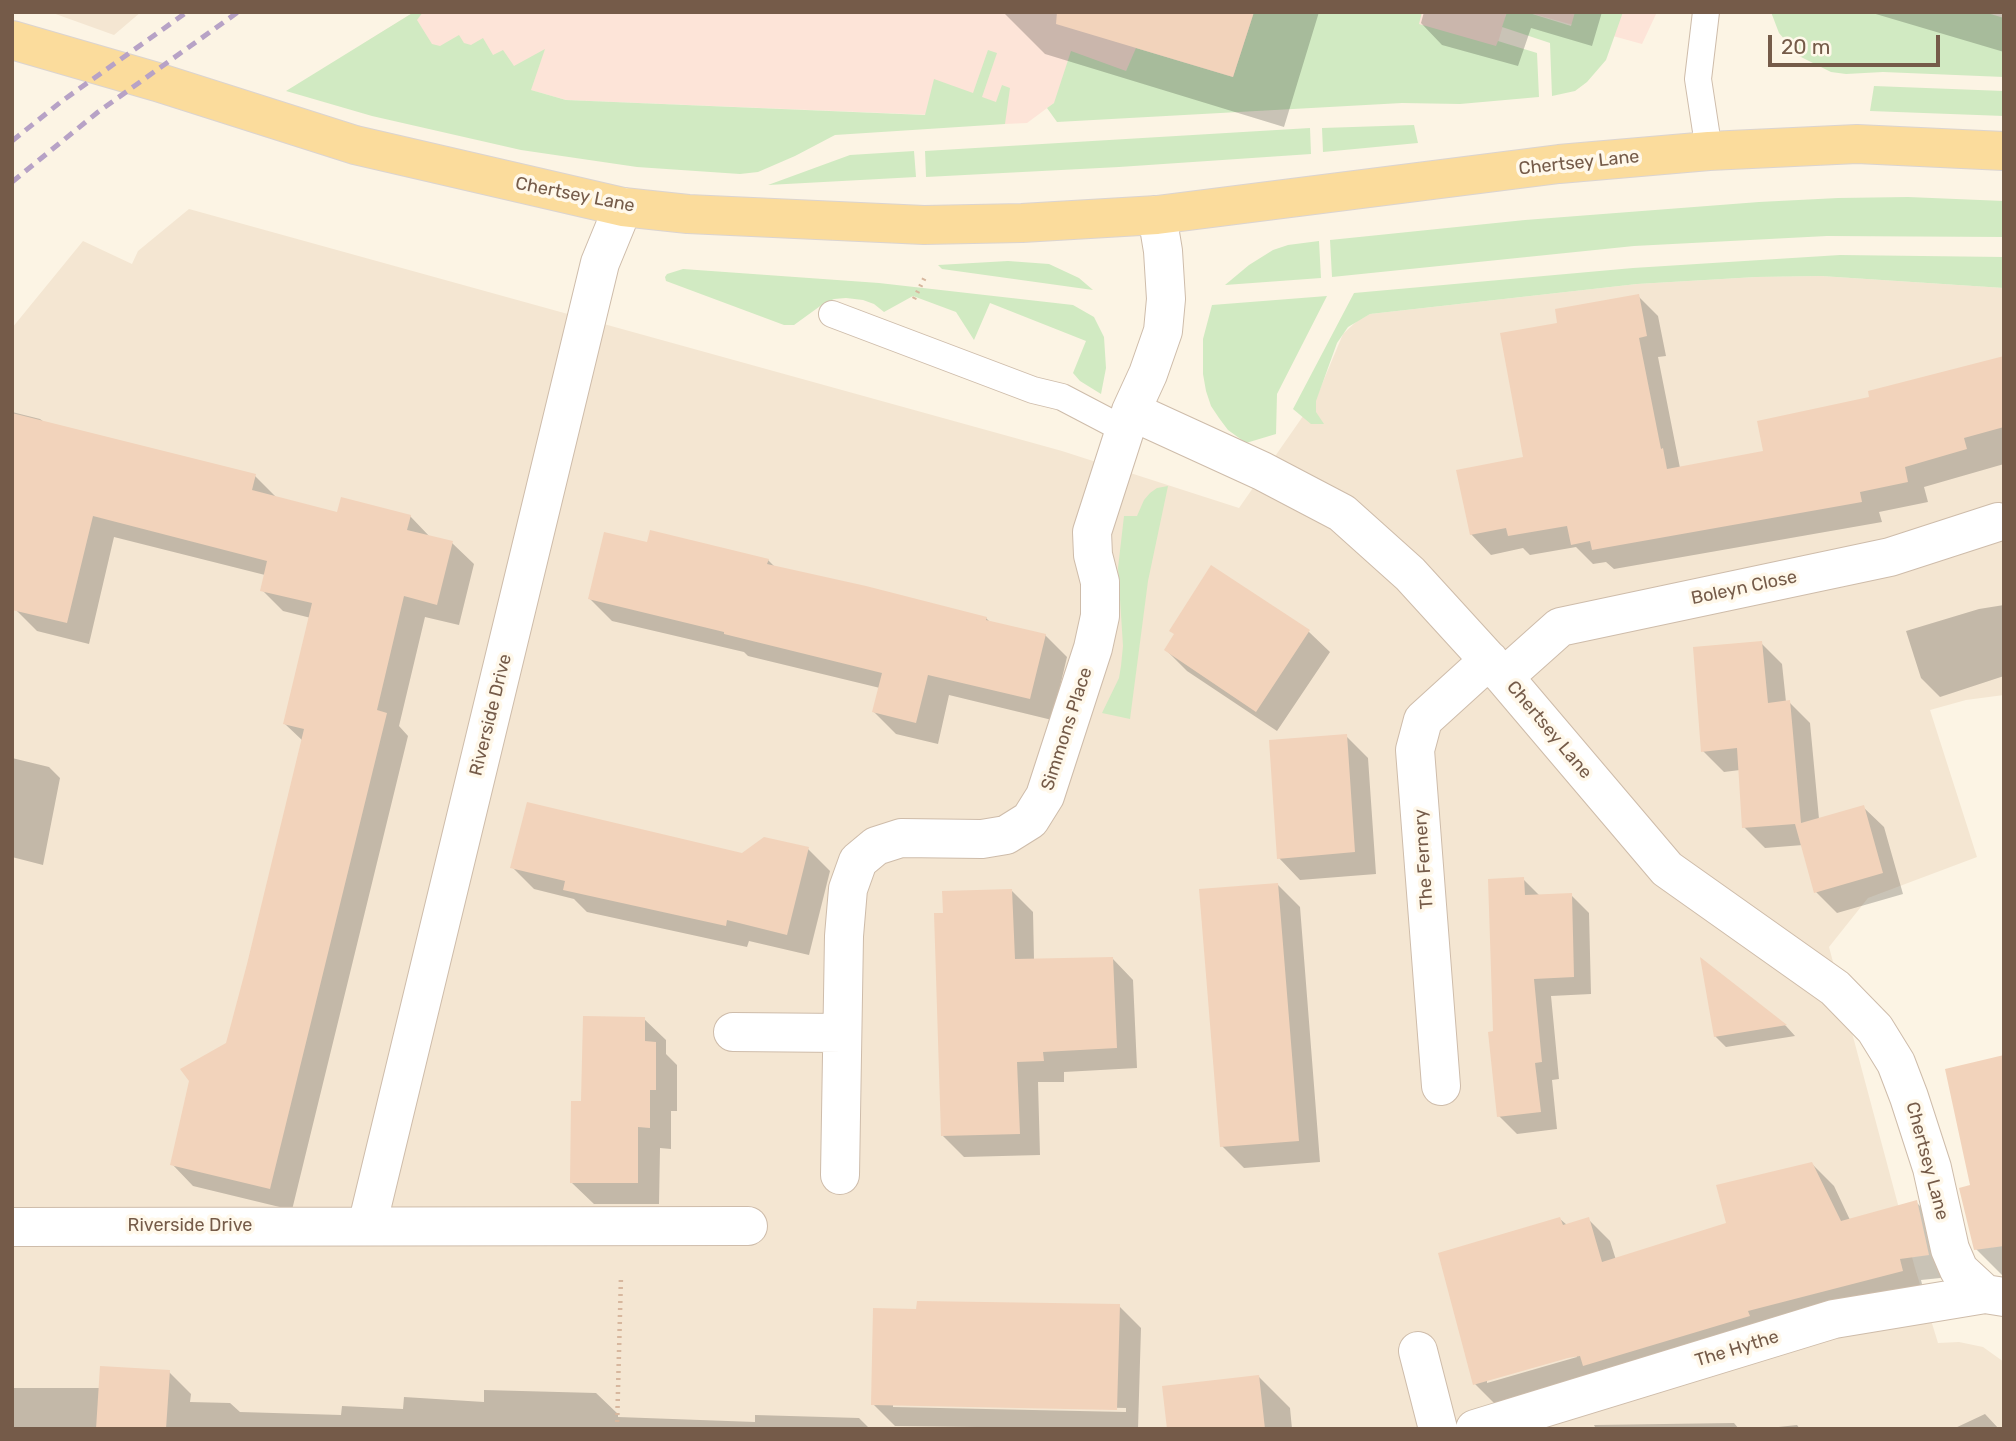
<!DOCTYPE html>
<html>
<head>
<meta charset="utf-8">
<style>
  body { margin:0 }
  #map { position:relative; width:2016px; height:1441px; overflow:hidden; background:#fcf4e4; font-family:Rubik,sans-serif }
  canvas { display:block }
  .frame { position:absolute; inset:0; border:14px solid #755b49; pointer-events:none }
  .scale { position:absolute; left:1768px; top:35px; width:172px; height:32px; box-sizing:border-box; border:4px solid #755b49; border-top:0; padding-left:9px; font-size:21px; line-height:24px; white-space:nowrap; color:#755b49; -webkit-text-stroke:5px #fff8ea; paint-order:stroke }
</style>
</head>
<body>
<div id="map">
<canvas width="2016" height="1441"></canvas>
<div class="frame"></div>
<div class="scale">20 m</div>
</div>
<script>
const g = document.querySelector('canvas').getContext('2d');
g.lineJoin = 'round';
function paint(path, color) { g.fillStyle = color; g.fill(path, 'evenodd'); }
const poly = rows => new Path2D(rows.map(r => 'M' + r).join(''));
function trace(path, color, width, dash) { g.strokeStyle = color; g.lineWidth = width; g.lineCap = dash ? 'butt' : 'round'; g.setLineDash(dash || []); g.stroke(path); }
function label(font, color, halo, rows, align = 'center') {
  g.font = font + ' Rubik,sans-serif'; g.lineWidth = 7; g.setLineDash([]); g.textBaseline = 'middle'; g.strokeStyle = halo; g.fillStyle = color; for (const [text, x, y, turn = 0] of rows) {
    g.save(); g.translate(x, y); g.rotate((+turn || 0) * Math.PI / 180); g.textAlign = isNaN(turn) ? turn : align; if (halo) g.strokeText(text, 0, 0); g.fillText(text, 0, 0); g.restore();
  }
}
paint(poly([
  [50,12,141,12,114,35],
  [189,209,1062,451,1239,508,1317,396,1343,334,1357,321,1370,314,1637,284,1756,277,1821,276,2004,288,2004,695,1966,700,1930,710,1977,857,1868,898,1829,947,1915,1268,1938,1343,1959,1342,1983,1347,2004,1362,2004,1429,12,1429,12,328,83,241,132,264,138,251]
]), '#f4e6d2');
paint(poly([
  [414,12,1507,12,1497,46,1233,77,1137,48,1126,71,1054,103,1027,123,1005,124,1005,118,566,100,364,43],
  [1526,12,1657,12,1642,44]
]), '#fde4d8');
paint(poly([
  [414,12,423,12,417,20,432,44,440,46,459,35,464,43,471,45,483,38,493,55,503,50,514,66,545,49,531,90,566,100,925,115,934,79,973,93,988,50,997,53,982,97,996,102,1002,85,1010,88,1005,124,835,135,795,156,758,172,740,174,637,167,521,150,372,116,286,91],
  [1254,12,1422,12,1419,24,1496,46,1498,41,1537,53,1539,97,1460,104,1402,103,1057,122,1047,108,1054,103,1071,51,1126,71,1136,48,1233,77],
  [1507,12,1526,12,1571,26,1575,12,1623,12,1606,60,1587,82,1575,91,1552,96,1550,43,1502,27],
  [1771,12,1984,12,2004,18,2004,77,1883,72,1846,74,1831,72,1799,56,1779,33],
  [1874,86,2004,91,2004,116,1870,111],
  [1414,125,1418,143,1323,152,1322,128],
  [1310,128,1311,154,1119,167,926,177,925,151],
  [914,151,916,177,768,185,850,155],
  [1908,197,2004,201,2004,237,1827,236,1634,246,1332,277,1330,240,1525,220,1759,202,1838,198],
  [1319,241,1321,278,1225,285,1249,265,1273,250,1288,245],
  [1840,255,2004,257,2004,288,1821,276,1756,277,1637,284,1370,314,1348,327,1337,343,1316,401,1316,412,1324,424,1311,424,1293,409,1354,293,1633,268],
  [1008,261,1049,264,1079,278,1093,290,942,269,938,265],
  [683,269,879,283,1073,305,1094,317,1104,337,1106,368,1101,394,1080,381,1073,373,1086,341,990,303,974,340,956,312,913,296,884,312,874,304,863,300,846,298,834,299,823,304,794,325,784,325,666,281,665,277,667,274],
  [1327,296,1277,394,1276,434,1246,443,1228,430,1219,418,1211,406,1206,391,1203,374,1203,339,1212,305],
  [1168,486,1148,581,1130,719,1102,713,1119,678,1121,666,1123,646,1118,568,1124,516,1137,516,1144,500,1150,493,1157,488]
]), '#d1eac2');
paint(poly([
  [1003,12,1319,12,1284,127,1045,54],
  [1424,12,1602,12,1592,46,1531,28,1518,66,1442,45,1421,23],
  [1869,12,2004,12,2004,52],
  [1638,296,1658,316,1666,356,1658,357,1680,468,1765,452,1871,399,2004,361,2004,464,1924,487,1928,502,1879,512,1882,522,1614,569,1606,562,1593,564,1576,547,1530,555,1523,548,1491,555,1471,534,1525,458,1559,324],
  [12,412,40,419,44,422,255,476,277,498,339,514,410,516,431,538,452,543,474,564,459,625,425,617,399,726,408,736,292,1210,193,1186,172,1164,228,1044,303,741,285,724,311,618,283,611,262,590,265,575,114,537,89,644,37,631,16,610,12,525],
  [648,544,768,560,775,567,986,618,991,623,1045,635,1067,657,1052,720,949,695,938,744,896,734,874,712,880,688,748,656,744,652,612,621,590,599],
  [1212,568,1309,632,1330,652,1277,731,1187,671,1166,650],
  [2004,605,2004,676,1940,697,1921,678,1906,631,1979,609],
  [1761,643,1782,664,1786,702,1789,702,1810,723,1819,819,1863,807,1884,827,1903,894,1837,913,1816,892,1803,845,1765,848,1744,827,1740,770,1724,772,1703,751],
  [1346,736,1368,758,1376,874,1300,880,1279,858],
  [12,758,49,767,60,778,43,865,12,857],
  [808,849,830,871,809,955,749,941,747,947,587,912,574,899,534,889,512,867,743,855],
  [1523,879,1540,896,1571,895,1589,913,1591,994,1551,996,1559,1079,1552,1080,1557,1129,1517,1134,1499,1116,1495,1033],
  [1278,885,1300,907,1320,1162,1244,1168,1222,1146],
  [1012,891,1033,912,1034,960,1112,958,1133,980,1137,1068,1064,1072,1064,1082,1038,1082,1040,1155,964,1157,943,1136,945,914],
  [1702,961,1786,1026,1795,1036,1726,1047,1715,1036],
  [644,1019,666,1040,666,1054,677,1065,677,1111,671,1111,671,1149,660,1148,659,1204,594,1204,572,1183,583,1103],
  [2004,1057,2004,1277,1976,1249,1972,1187],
  [1812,1164,1834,1186,1850,1220,1916,1202,1938,1224,1950,1277,1921,1280,1924,1292,1497,1406,1475,1384,1560,1219,1567,1225,1588,1219,1610,1241,1616,1260,1728,1225],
  [1576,1354,1577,1357,1487,1383,1487,1379],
  [1119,1306,1141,1328,1138,1429,895,1426,873,1404,918,1310],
  [893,1403,1126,1408,1126,1412,893,1407],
  [169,1372,191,1394,190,1402,230,1403,240,1412,341,1415,342,1406,403,1409,404,1397,484,1402,484,1390,596,1393,618,1414,618,1417,755,1422,755,1415,859,1418,870,1429,12,1429,12,1388,100,1388],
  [1258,1376,1290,1408,1292,1429,1169,1429],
  [1985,1414,1999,1429,1953,1429],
  [1734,1423,1739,1429,1596,1429,1594,1425],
  [1797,1425,1800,1429,1760,1429]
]), '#0003');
paint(poly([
  [1057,12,1254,12,1233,77,1056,24],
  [1639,294,1647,336,1639,338,1661,449,1663,448,1667,469,1763,451,1757,421,1869,397,1868,391,2004,356,2004,427,1964,438,1967,449,1905,467,1908,482,1860,492,1862,502,1592,550,1590,541,1571,545,1567,526,1508,536,1506,528,1470,535,1456,470,1523,457,1500,333,1557,323,1555,309],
  [12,413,256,474,252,490,337,512,341,497,411,515,407,530,453,541,437,605,404,596,377,710,387,713,270,1189,170,1165,189,1081,180,1069,226,1043,247,964,304,729,283,724,312,603,260,591,267,561,93,516,67,623,12,610],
  [650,530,769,559,767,564,866,586,987,617,986,620,1046,634,1030,699,928,675,916,723,872,712,882,673,724,634,724,632,588,599,604,532,647,542],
  [1211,565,1310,630,1256,712,1164,650,1174,634,1169,631],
  [1762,641,1768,703,1790,700,1801,823,1864,805,1883,873,1814,893,1795,824,1742,828,1737,748,1701,752,1693,647],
  [1347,734,1355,852,1277,859,1269,740],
  [527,802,742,853,764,837,809,847,787,935,727,920,726,926,563,890,565,881,510,868],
  [1524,877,1525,895,1572,893,1574,977,1534,979,1542,1062,1535,1063,1541,1112,1497,1117,1488,1032,1493,1031,1488,879],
  [1278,883,1299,1141,1220,1147,1199,889],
  [1012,889,1015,959,1113,957,1117,1048,1043,1052,1044,1061,1017,1062,1020,1134,941,1136,934,913,943,913,942,891],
  [1700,957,1787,1025,1714,1037],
  [583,1016,645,1017,645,1041,656,1042,656,1090,650,1090,650,1128,638,1127,638,1183,570,1183,571,1101,581,1101],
  [2004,1055,2004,1246,1974,1250,1959,1188,1970,1185,1945,1069],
  [1812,1162,1841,1221,1917,1200,1929,1255,1900,1259,1903,1271,1748,1311,1750,1316,1583,1366,1580,1356,1568,1358,1473,1385,1438,1253,1560,1217,1563,1225,1589,1217,1602,1262,1726,1223,1716,1185],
  [917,1301,1120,1304,1117,1410,871,1405,873,1308,916,1309],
  [100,1366,170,1370,166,1429,96,1429],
  [1259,1375,1265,1429,1167,1429,1162,1386]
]), '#f2d3bb');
const service = poly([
  [1706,12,1698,79,1709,151],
  [832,314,1033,390,1062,397,1125,430]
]);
const minor = poly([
  [1131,411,1262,471,1342,513,1410,574,1504,677,1667,869,1835,988,1875,1029,1896,1063,1909,1097,1932,1168,1950,1249,1959,1270,1985,1294],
  [1504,677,1560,627,1890,557,1998,522],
  [733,1032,842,1033],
  [1441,1086,1415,750,1423,720,1489,660],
  [840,1175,844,936,848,889,858,861,876,846,901,838,982,839,1006,835,1030,820,1045,796,1093,648,1100,616,1100,582,1093,555,1092,532,1131,411,1148,374,1163,331,1166,299,1163,251,1157,215],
  [367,1226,600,263,623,207],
  [12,1227,748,1226],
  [1418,1351,1438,1429],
  [1475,1429,1834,1319,1985,1294,2004,1297]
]);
const primary = poly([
  [12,40,157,82,355,145,623,207,688,214,924,225,1022,223,1157,215,1559,164,1709,151,1857,144,2004,151]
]);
trace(service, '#cebcaa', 28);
trace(minor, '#cebcaa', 40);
trace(primary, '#dbd4d0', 40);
trace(poly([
  [914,299,926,275],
  [617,1429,621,1276]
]), '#d7b79e', 4.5, [2, 5]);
trace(service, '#fff', 26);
trace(minor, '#fff', 38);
trace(primary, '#fbdc9c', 38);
trace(poly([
  [12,141,62,101,187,12],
  [12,182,98,112,238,12]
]), '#b7a2c6', 5, [10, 7]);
label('18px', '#755b49', '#fff8ea', [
  ["Chertsey Lane",1579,163,-6],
  ["Chertsey Lane",575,195,11],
  ["Boleyn Close",1744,588,-12],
  ["Riverside Drive",491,715,-76],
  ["Simmons Place",1067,729,-72],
  ["Chertsey Lane",1549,730,50],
  ["The Fernery",1424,859,-94],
  ["Chertsey Lane",1927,1161,75],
  ["Riverside Drive",190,1226],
  ["The Hythe",1737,1349,-17]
]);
</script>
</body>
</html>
